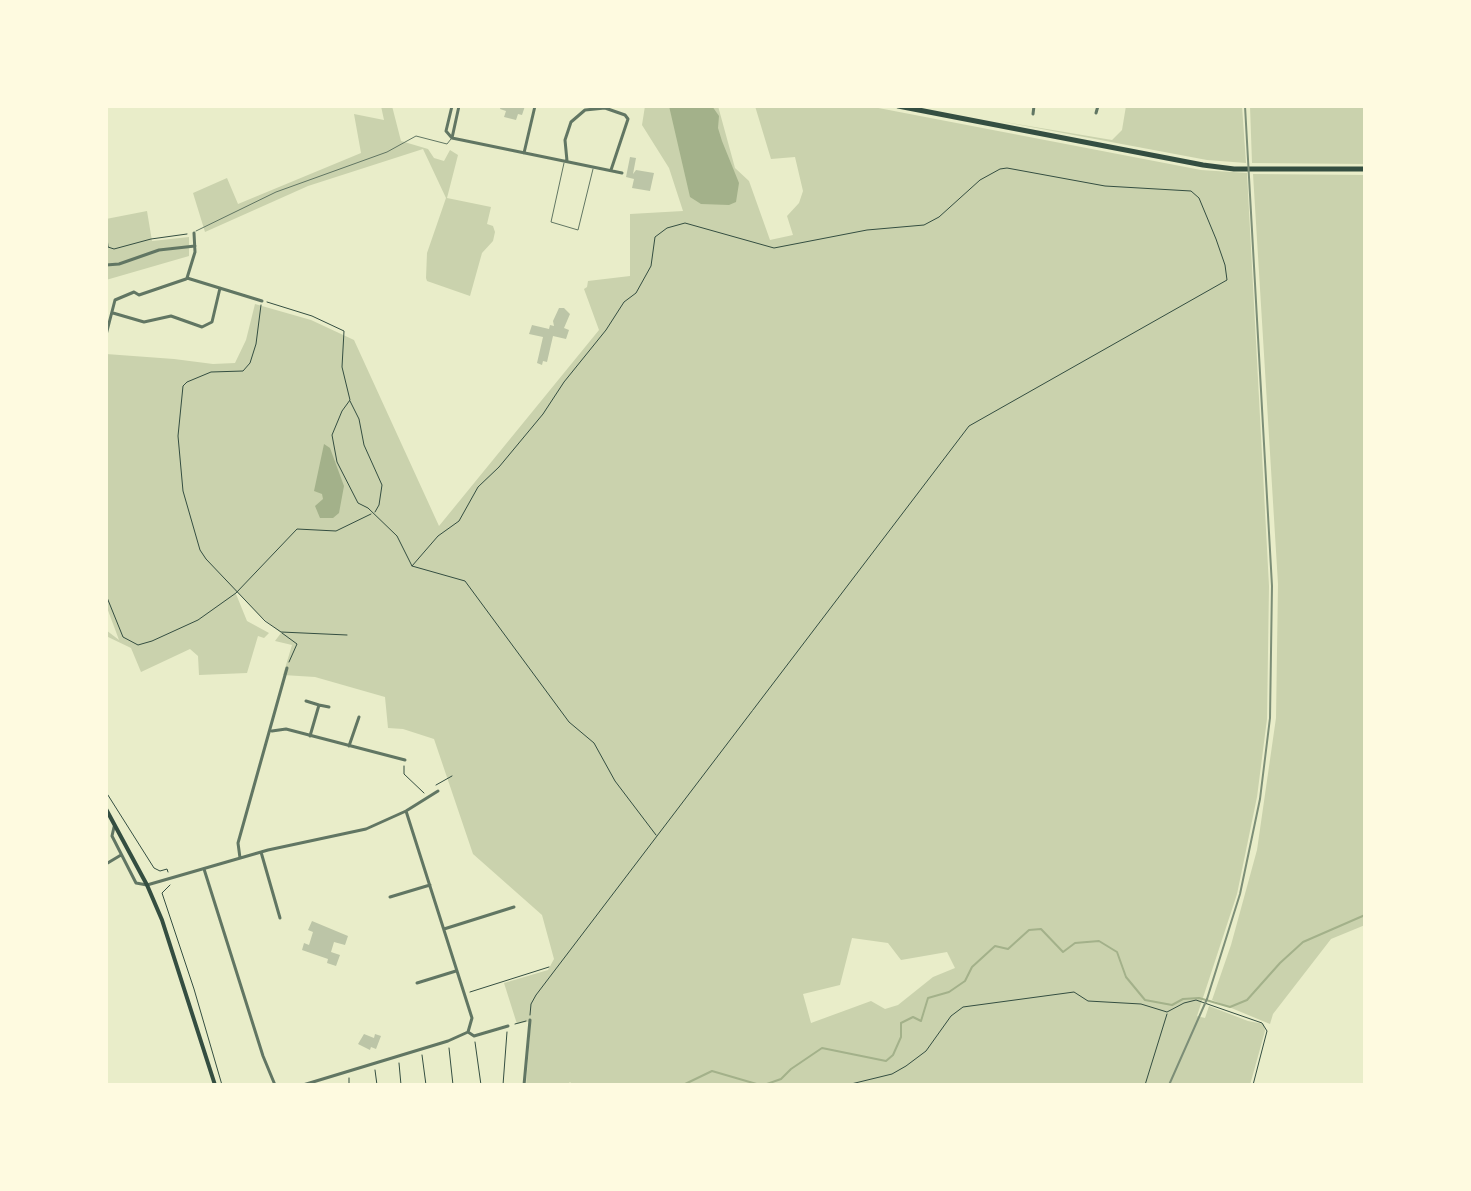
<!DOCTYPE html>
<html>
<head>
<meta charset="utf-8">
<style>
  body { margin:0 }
  #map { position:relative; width:1471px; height:1191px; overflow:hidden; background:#e9edc9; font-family:"Archivo Narrow",sans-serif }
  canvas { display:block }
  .frame { position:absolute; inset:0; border:108px solid #fefae0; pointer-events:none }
</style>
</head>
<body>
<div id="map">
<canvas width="1471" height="1191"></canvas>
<div class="frame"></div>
</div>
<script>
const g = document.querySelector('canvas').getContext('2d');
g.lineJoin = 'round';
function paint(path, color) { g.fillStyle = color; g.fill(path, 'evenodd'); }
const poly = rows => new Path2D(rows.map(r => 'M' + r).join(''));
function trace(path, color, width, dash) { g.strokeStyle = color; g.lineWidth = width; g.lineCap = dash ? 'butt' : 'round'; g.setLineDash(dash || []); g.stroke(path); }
paint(poly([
  [381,106,392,106,401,141,428,149,434,158,444,161,450,150,458,155,447,198,491,207,487,224,493,226,495,232,493,241,482,253,470,296,427,281,426,278,427,253,446,198,423,149,308,186,205,232,193,193,227,178,238,204,361,153,354,114,384,120],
  [645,106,718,106,735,168,749,181,770,240,793,235,787,216,799,203,803,191,795,157,771,159,755,106,868,106,1201,170,1247,173,1269,586,1267,719,1257,797,1237,894,1197,1016,1205,1018,1209,1006,1248,1021,1264,1024,1265,1031,1250,1085,573,1085,570,1082,567,1085,526,1085,531,1021,517,1024,504,983,548,970,554,959,542,915,473,854,434,739,403,729,388,728,385,697,315,677,283,675,292,645,275,641,281,633,258,614,237,592,236,594,247,621,269,633,264,638,258,636,247,673,199,675,198,656,190,649,141,672,131,648,106,636,106,630,119,640,106,605,106,354,174,359,213,364,235,363,246,340,255,304,311,320,354,340,439,526,599,330,584,289,587,287,588,281,630,276,630,214,683,211,669,168,642,125],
  [852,938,888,943,901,960,947,952,955,968,933,977,898,1005,885,1009,871,1001,811,1023,803,994,840,985],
  [1126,106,1242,106,1246,163,1207,160,999,121,1112,140,1122,130],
  [1250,106,1365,106,1365,164,1252,163],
  [1253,174,1365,175,1365,925,1331,939,1273,1014,1270,1024,1212,1000,1231,945,1257,850,1276,718,1278,584],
  [147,211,152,241,189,237,189,256,106,280,106,219]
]), '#cad2ad');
paint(poly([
  [669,106,712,106,719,116,718,128,722,141,739,183,736,202,729,205,701,204,690,197],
  [324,444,330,448,344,486,339,513,333,518,320,518,315,506,323,499,322,494,314,491]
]), '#a3b18a');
trace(poly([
  [683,1085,712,1071,760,1085],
  [764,1085,781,1079,791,1069,822,1048,886,1061,893,1055,901,1037,901,1023,913,1017,921,1021,928,998,949,992,965,981,972,967,995,946,1008,949,1029,930,1041,929,1063,952,1075,943,1099,941,1117,952,1126,977,1145,1000,1172,1005,1183,999,1199,998,1230,1007,1247,1000,1280,963,1303,942,1365,915]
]), '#a3b18a', 2);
paint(poly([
  [501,106,525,106,522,115,518,114,516,120,504,117,506,111,500,109],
  [630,157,636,158,633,174,636,170,654,173,650,191,632,188,634,179,626,177],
  [559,308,564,308,570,314,564,328,569,330,566,339,553,336,547,362,543,361,542,365,537,363,543,337,529,334,532,325,549,329,550,325,554,326,553,321],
  [312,921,348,936,345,945,334,942,331,952,340,955,336,966,327,963,328,959,302,950,304,943,309,945,313,932,308,930],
  [364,1034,374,1038,375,1034,381,1036,376,1049,371,1047,370,1050,358,1044]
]), '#bcc5a7');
trace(poly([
  [106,228,108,247,114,249,151,239,187,234],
  [267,302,312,316,344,331,342,367,350,400,342,411,332,435,337,462,358,503,368,508,397,536,412,566,438,536,459,521,478,487,499,467,543,414,564,382,606,330,624,302,636,293,651,266,655,237,667,228,685,223,774,248,867,230,924,225,939,217,980,180,1000,169,1007,168,1105,186,1191,191,1199,198,1216,239,1225,265,1227,280,969,426,536,995,531,1004,530,1015],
  [261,305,256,344,250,363,243,371,211,372,187,382,183,386,178,436,183,491,200,550,206,559,265,621,281,632,347,635],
  [350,401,359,419,364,445,382,485,379,505,375,512],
  [412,566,465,581,569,722,594,743,615,781,656,835],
  [106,595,123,637,138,645,152,641,198,620,236,593,297,529,336,531,371,514],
  [282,633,297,644,289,662],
  [404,766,404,774,424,793],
  [436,785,452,776],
  [106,792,154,868,160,871,167,869,168,872],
  [170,885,162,893,194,989,222,1085],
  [470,992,549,967],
  [515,1024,526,1021],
  [475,1042,481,1085],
  [449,1048,453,1085],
  [422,1055,426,1085],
  [399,1063,401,1085],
  [375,1070,377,1085],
  [349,1078,349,1085],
  [503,1085,507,1032],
  [847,1085,892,1074,906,1066,926,1051,951,1016,963,1007,1074,992,1088,1001,1141,1004,1167,1012,1184,1003,1196,1000,1262,1023,1267,1031,1253,1085],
  [1145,1085,1167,1014]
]), '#344e41', 1);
trace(poly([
  [564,163,551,222,578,230,593,169],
  [196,231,276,192,387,152,416,136,447,144,451,139]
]), '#617663', 1);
trace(poly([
  [1096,113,1098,106],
  [1033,114,1034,106],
  [452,138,622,173],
  [452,138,446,131,452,106],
  [452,138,459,106],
  [524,153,535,106],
  [567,161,565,140,571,122,585,110,605,108,625,115,628,119,611,170],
  [194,233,195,252,187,278,262,301],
  [106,265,119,264,159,250,195,246],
  [113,313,144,322,171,316,202,327,212,322,220,288],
  [106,335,115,300,134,292,139,295,186,279],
  [306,701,319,705,310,736],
  [319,705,329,707],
  [272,731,286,729,405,760],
  [349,746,359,717],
  [406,811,472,1018,468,1032],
  [114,827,112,836,136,883,147,885,268,850,366,829,406,811,438,791],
  [261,852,280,918],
  [240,858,238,843,287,668],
  [106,864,121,855],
  [204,869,263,1056,275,1085],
  [390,897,430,885],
  [444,929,514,907],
  [417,983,456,971],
  [303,1085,448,1041,468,1032,474,1036,508,1026],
  [524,1085,530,1020]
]), '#617663', 3);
trace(poly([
  [106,809,147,885,162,920,215,1085]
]), '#344e41', 4);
trace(poly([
  [898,106,1203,165,1234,169,1365,169]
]), '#344e41', 5);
trace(poly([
  [1169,1085,1207,999,1240,894,1260,799,1270,718,1272,586,1245,106]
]), '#7c8e77', 2);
</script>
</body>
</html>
